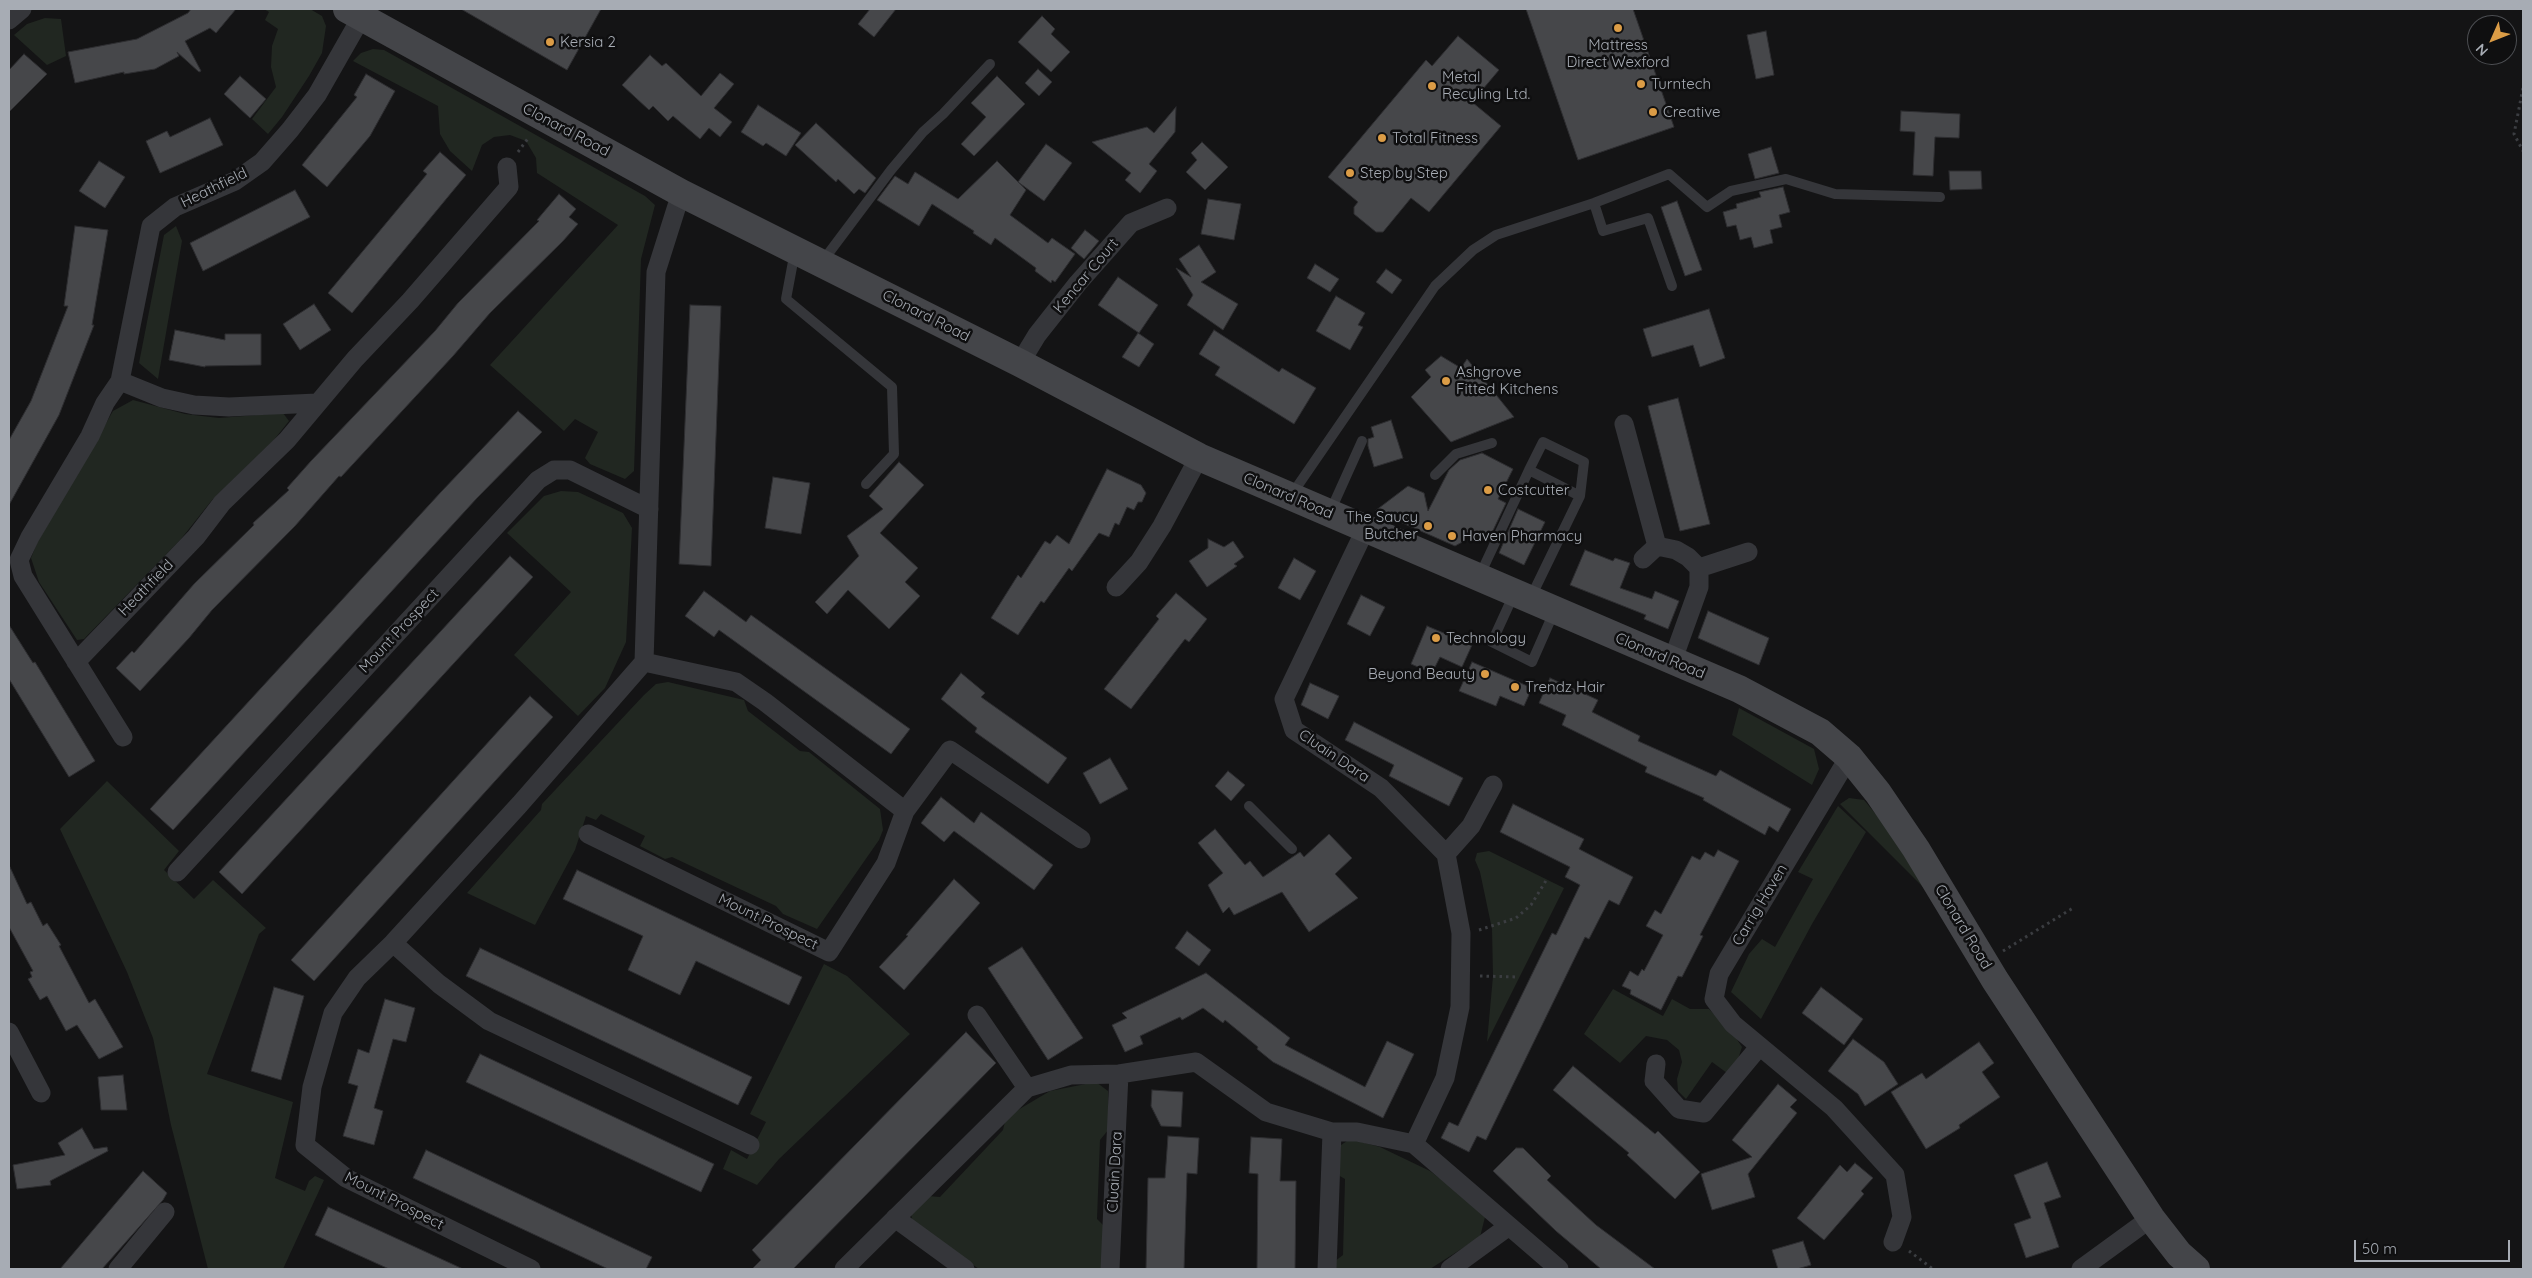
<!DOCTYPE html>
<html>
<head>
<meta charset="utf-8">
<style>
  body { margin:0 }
  #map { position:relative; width:2532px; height:1278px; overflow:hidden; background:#141415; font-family:Quicksand,sans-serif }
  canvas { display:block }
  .frame { position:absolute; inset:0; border:10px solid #a7acb4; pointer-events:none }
  .north { position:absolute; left:2467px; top:15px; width:50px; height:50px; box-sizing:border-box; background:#0f0f10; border:1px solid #4c4e52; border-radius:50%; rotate:226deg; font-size:14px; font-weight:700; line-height:20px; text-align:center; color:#a7acb4 }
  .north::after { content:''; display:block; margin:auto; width:18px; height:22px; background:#db9c46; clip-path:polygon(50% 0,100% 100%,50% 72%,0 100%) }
  .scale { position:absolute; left:2354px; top:1240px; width:156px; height:22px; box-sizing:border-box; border:2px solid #a7acb4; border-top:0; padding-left:6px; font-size:15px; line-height:18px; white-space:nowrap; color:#a7acb4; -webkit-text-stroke:4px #0f0f10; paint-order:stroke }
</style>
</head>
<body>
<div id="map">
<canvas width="2532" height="1278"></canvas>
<div class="frame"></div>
<div class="north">N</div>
<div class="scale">50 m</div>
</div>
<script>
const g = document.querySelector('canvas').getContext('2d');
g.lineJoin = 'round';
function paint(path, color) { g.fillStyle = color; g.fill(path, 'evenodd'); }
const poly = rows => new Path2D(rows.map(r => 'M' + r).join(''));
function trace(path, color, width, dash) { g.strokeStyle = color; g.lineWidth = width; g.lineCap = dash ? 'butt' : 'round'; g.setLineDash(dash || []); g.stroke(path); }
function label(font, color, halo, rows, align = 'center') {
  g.font = font + ' Quicksand,sans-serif'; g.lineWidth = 5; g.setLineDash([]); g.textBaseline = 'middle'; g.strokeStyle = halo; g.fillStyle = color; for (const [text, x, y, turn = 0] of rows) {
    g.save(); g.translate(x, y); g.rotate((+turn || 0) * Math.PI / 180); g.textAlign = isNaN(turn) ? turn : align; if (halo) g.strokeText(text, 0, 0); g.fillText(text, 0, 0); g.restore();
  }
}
paint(poly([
  [264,9,310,9,322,16,326,26,322,53,309,76,282,117,268,134,252,119,276,87,271,67,272,46,278,29,265,20,269,12],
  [45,18,61,19,66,56,47,65,14,35,27,24],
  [373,49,384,50,645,196,655,205,641,259,634,471,625,479,590,464,585,458,598,432,575,419,564,431,490,365,618,225,537,173,536,158,526,141,510,135,494,137,482,145,472,171,450,151,440,134,438,106,353,61,361,53],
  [176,226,182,241,158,379,139,363,164,235],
  [133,400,185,414,219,418,283,413,289,421,273,441,212,500,181,539,84,639,77,640,39,582,31,558,37,543,113,411],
  [561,491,578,492,623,513,632,528,626,642,605,688,578,716,514,655,571,592,507,533,544,496],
  [668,682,744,700,748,711,800,751,809,752,880,809,883,830,879,840,817,929,783,914,776,906,672,857,665,859,640,846,645,836,601,814,596,820,586,816,575,850,535,925,467,893,541,810,542,804,644,695,656,684],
  [1739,708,1814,749,1819,769,1812,785,1732,735],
  [107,781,179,851,164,870,194,899,213,880,266,928,259,934,207,1074,293,1102,275,1178,305,1191,309,1181,315,1176,324,1180,283,1269,208,1269,171,1125,153,1038,127,972,60,829],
  [1849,798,1864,800,1893,835,1926,890,1840,804],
  [1838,806,1866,832,1812,924,1761,1019,1731,992,1749,954,1762,939,1775,947,1813,879,1798,872],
  [1489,851,1564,888,1487,1042,1493,976,1492,929,1480,872,1475,860,1477,853],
  [824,964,847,976,910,1034,779,1159,757,1185,723,1169,731,1150,747,1159,766,1122,750,1114],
  [1613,989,1663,1016,1672,999,1690,1009,1709,1009,1732,1032,1742,1047,1738,1059,1727,1073,1712,1062,1686,1099,1678,1091,1677,1079,1682,1062,1679,1050,1667,1040,1646,1036,1620,1063,1584,1034],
  [1096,1082,1108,1091,1109,1129,1100,1140,1097,1219,1105,1227,1104,1269,979,1269,913,1224,911,1214,928,1196,940,1197,1003,1130,1006,1117,1050,1091],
  [1350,1139,1380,1147,1430,1171,1464,1197,1485,1217,1480,1237,1430,1269,1336,1269,1335,1261,1343,1255,1345,1179,1338,1175,1341,1145]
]), '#212721');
const building = poly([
  [191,9,236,9,216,33,210,28,185,41,201,71,199,72,177,52,179,56,155,69,124,74,124,72,75,83,68,52,137,39,188,13,191,9],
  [461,9,601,9,567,70,461,9],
  [870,9,896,9,874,37,858,24,870,9],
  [1526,9,1633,9,1674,127,1578,160,1526,9],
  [1042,16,1055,29,1051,34,1070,52,1051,72,1018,42,1042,16],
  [1766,31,1774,75,1756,79,1747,35,1766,31],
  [1458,36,1499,70,1472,102,1501,126,1429,212,1411,198,1383,232,1376,232,1354,214,1354,207,1358,202,1328,177,1426,60,1432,66,1458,36],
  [24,54,47,74,9,112,9,70,24,54],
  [650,55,662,66,666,63,701,96,720,73,734,84,714,108,732,122,720,137,709,128,700,139,673,116,668,121,653,106,649,110,622,85,650,55],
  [1038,69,1052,82,1039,96,1025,83,1038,69],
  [366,74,395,91,370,136,327,187,302,165,357,97,354,95,366,74],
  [240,76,266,99,250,118,224,94,240,76],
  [997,76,1025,104,974,156,961,144,986,117,971,103,997,76],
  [758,105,801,133,786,156,766,143,763,146,741,132,758,105],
  [1176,107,1175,132,1149,164,1157,171,1140,193,1125,180,1131,173,1092,142,1147,127,1154,133,1176,107],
  [1901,111,1960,114,1959,138,1935,137,1933,176,1913,175,1915,132,1900,131,1901,111],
  [210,118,223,145,160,173,146,141,167,131,170,137,210,118],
  [816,123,876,178,865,193,859,189,854,194,838,179,836,182,795,145,816,123],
  [1202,142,1228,167,1205,190,1186,172,1197,160,1191,153,1202,142],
  [1046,144,1072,163,1044,201,1018,182,1046,144],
  [1771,147,1779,173,1755,179,1748,154,1771,147],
  [440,152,466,175,352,313,328,293,427,174,423,171,440,152],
  [99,161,125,177,105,208,79,191,99,161],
  [997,161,1026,190,1010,215,1048,243,1052,238,1075,254,1055,282,1052,280,1051,283,1035,271,1036,268,995,238,991,245,973,233,974,231,932,204,919,226,877,200,895,176,908,184,915,172,958,199,997,161],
  [1949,171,1981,171,1982,189,1950,190,1949,171],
  [1783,187,1790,212,1779,215,1782,227,1770,230,1773,243,1754,248,1751,237,1740,240,1736,225,1727,227,1723,212,1737,208,1736,204,1761,197,1759,192,1783,187],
  [295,190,310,217,203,271,190,243,295,190],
  [559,194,576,209,569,217,578,224,563,241,490,313,453,356,341,477,339,476,295,526,212,610,189,638,140,691,116,668,132,651,134,653,194,584,254,525,253,523,289,490,287,488,311,461,435,331,458,303,539,221,537,220,559,194],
  [1208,199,1241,204,1234,240,1201,234,1208,199],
  [1677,201,1702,270,1685,276,1661,207,1677,201],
  [75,226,108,230,92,325,94,325,59,415,9,505,9,440,31,401,68,306,64,306,75,226],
  [1085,230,1099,241,1084,259,1071,248,1085,230],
  [1199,245,1216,272,1201,282,1238,304,1223,330,1187,305,1193,295,1176,268,1191,277,1179,259,1199,245],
  [1315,264,1339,279,1330,292,1307,278,1315,264],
  [1386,269,1402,280,1392,294,1376,282,1386,269],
  [1118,277,1158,305,1139,333,1098,305,1118,277],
  [1336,296,1365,313,1358,325,1363,327,1350,350,1316,331,1336,296],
  [314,304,331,330,300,350,283,324,314,304],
  [690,305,721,306,711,566,679,564,690,305],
  [1709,309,1725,358,1700,367,1693,345,1652,357,1643,329,1709,309],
  [175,330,225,340,225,334,261,334,261,365,205,366,205,367,169,360,175,330],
  [1214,330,1279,372,1282,368,1316,388,1294,424,1215,375,1220,367,1199,354,1214,330],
  [1138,333,1154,344,1139,367,1122,357,1138,333],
  [1441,356,1461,368,1467,359,1514,417,1451,442,1411,397,1431,377,1425,370,1441,356],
  [1678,398,1710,524,1680,531,1648,406,1678,398],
  [518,411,542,432,477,498,173,830,150,809,441,492,518,411],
  [1391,420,1403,458,1374,467,1368,446,1368,439,1374,437,1371,427,1391,420],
  [1482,453,1513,469,1498,499,1506,503,1489,539,1470,529,1464,541,1455,546,1375,511,1408,486,1424,493,1428,511,1449,470,1460,460,1482,453],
  [899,462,924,485,880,533,918,568,905,582,920,596,889,629,848,590,827,614,815,602,859,556,847,536,883,509,869,496,899,462],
  [1107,469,1141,485,1146,493,1142,502,1138,502,1134,510,1127,507,1119,525,1115,523,1109,537,1099,533,1072,571,1069,568,1044,603,1041,601,1018,635,991,618,1018,575,1021,578,1045,541,1050,544,1057,535,1069,544,1107,469],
  [773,477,810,483,801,534,765,528,773,477],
  [1518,509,1545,522,1524,565,1499,553,1518,509],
  [1208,539,1224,547,1233,541,1244,557,1234,564,1237,566,1207,587,1189,561,1208,548,1208,539],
  [1585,550,1613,561,1615,558,1630,563,1620,588,1652,599,1655,591,1679,601,1668,629,1644,619,1646,615,1570,585,1585,550],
  [510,556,533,577,242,894,219,872,510,556],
  [1294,558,1316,571,1300,600,1278,588,1294,558],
  [704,591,746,622,751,615,910,729,891,754,719,630,714,637,685,616,704,591],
  [1176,593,1207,619,1189,642,1185,639,1131,709,1104,689,1159,619,1156,616,1176,593],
  [1361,595,1385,607,1370,636,1347,624,1361,595],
  [1708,611,1769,638,1759,665,1698,638,1708,611],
  [9,625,33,663,35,662,95,761,69,777,9,679,9,625],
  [1427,626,1472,645,1462,667,1440,657,1432,673,1411,664,1427,626],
  [1472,662,1532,688,1524,706,1500,696,1496,706,1459,691,1472,662],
  [961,673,985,693,981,697,1067,758,1048,784,975,732,977,728,941,699,961,673],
  [1550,678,1598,700,1592,712,1640,736,1638,741,1716,776,1720,770,1791,809,1778,832,1769,826,1765,835,1703,800,1704,798,1645,772,1647,767,1562,725,1566,715,1539,703,1550,678],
  [1310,683,1339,696,1328,719,1301,705,1310,683],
  [530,696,553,717,314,981,291,960,530,696],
  [1354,722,1463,778,1449,806,1389,776,1394,765,1345,740,1354,722],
  [1110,758,1128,789,1100,804,1083,773,1110,758],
  [1228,771,1245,785,1231,801,1215,786,1228,771],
  [941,797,974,823,981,812,1053,865,1034,890,954,831,944,842,921,823,941,797],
  [1513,804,1584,839,1579,849,1633,877,1619,905,1609,900,1589,939,1585,937,1486,1140,1477,1136,1469,1152,1441,1138,1449,1122,1458,1126,1552,933,1556,935,1580,885,1565,877,1570,867,1500,832,1513,804],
  [1215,829,1245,865,1250,861,1263,877,1300,852,1304,857,1329,834,1352,858,1335,874,1358,898,1309,932,1282,892,1234,915,1229,907,1223,913,1208,885,1223,873,1198,843,1215,829],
  [1718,850,1739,861,1700,935,1703,936,1682,977,1678,976,1661,1010,1630,994,1631,990,1622,986,1630,971,1638,976,1642,969,1644,971,1663,935,1646,926,1655,910,1661,914,1692,856,1700,860,1705,852,1714,857,1718,850],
  [9,865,27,904,31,902,43,926,47,923,61,945,59,946,89,1003,95,999,123,1047,99,1059,77,1025,66,1031,47,996,40,1000,28,979,32,977,30,972,33,971,9,927,9,865],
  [577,870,802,977,789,1005,696,961,680,995,628,970,643,936,563,899,577,870],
  [954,879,980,903,904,990,879,967,908,936,906,935,954,879],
  [1187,931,1211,950,1199,966,1175,948,1187,931],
  [1022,947,1083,1038,1048,1060,988,968,1022,947],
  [480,948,752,1077,738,1105,466,976,480,948],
  [1206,973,1290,1038,1285,1045,1365,1087,1387,1041,1414,1054,1383,1118,1273,1062,1257,1049,1258,1047,1225,1020,1223,1023,1203,1008,1182,1020,1180,1017,1140,1036,1143,1044,1125,1052,1112,1025,1127,1018,1122,1013,1206,973],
  [274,987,304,996,281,1080,251,1071,274,987],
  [1821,987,1863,1019,1844,1045,1802,1013,1821,987],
  [385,999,415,1008,406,1042,393,1039,374,1108,383,1111,374,1145,343,1136,358,1086,348,1083,358,1049,369,1053,385,999],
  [966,1032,996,1063,793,1269,752,1269,761,1260,752,1250,966,1032],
  [1853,1039,1884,1062,1898,1084,1865,1106,1858,1094,1828,1071,1853,1039],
  [1979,1042,1994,1063,1982,1072,2000,1097,1959,1125,1960,1128,1926,1149,1891,1092,1922,1073,1926,1079,1979,1042],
  [480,1054,714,1164,701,1192,466,1082,480,1054],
  [1573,1066,1655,1134,1658,1131,1700,1172,1675,1199,1627,1155,1629,1153,1553,1090,1573,1066],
  [123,1075,127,1110,101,1110,98,1077,123,1075],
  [1778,1084,1797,1100,1790,1107,1797,1113,1748,1174,1755,1197,1712,1210,1701,1174,1752,1157,1732,1140,1778,1084],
  [1152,1090,1183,1092,1181,1127,1161,1126,1151,1106,1152,1090],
  [82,1128,94,1149,107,1147,108,1151,50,1181,51,1185,17,1189,13,1165,65,1155,58,1143,82,1128],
  [1168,1136,1199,1138,1197,1174,1187,1173,1184,1269,1146,1269,1148,1178,1165,1178,1168,1136],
  [1251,1137,1282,1139,1280,1181,1296,1181,1295,1269,1257,1269,1258,1174,1249,1173,1251,1137],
  [1516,1148,1523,1148,1551,1176,1547,1180,1596,1225,1655,1269,1601,1269,1556,1231,1493,1171,1516,1148],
  [426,1150,652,1257,646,1269,608,1269,413,1178,426,1150],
  [2047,1162,2061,1197,2044,1203,2059,1247,2026,1258,2014,1224,2031,1218,2014,1175,2047,1162],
  [1855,1163,1873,1178,1861,1191,1864,1194,1824,1240,1797,1218,1840,1165,1847,1172,1855,1163],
  [143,1171,167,1193,163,1200,102,1269,60,1269,143,1171],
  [328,1207,376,1229,463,1269,389,1269,347,1250,315,1235,328,1207],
  [1803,1241,1811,1265,1797,1269,1778,1269,1772,1250,1803,1241]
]);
paint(building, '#46474a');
trace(building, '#2e2e31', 1);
trace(poly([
  [2523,88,2514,134,2523,151],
  [518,152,529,137],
  [1479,930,1516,918,1531,905,1547,879],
  [2003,951,2073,908],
  [1480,976,1519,977],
  [1909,1251,1933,1269]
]), '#3b3d41', 3, [2.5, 4]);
trace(poly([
  [1594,203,1603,231,1648,218,1672,286],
  [795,251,786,299,892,387,894,454,866,484],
  [822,262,891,170,923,132,943,114,990,64],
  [1435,475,1456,454,1492,443],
  [1292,494,1435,286,1473,250,1496,235,1594,203,1669,174,1707,207,1731,191,1786,179,1835,194,1940,197],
  [1330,512,1362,441],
  [1479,577,1529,470],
  [1514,594,1492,642,1532,662,1554,612],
  [1531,597,1580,496,1584,462,1543,442,1529,470,1580,496],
  [1249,806,1292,849]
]), '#35363a', 10);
trace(poly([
  [9,20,22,9],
  [1020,363,1037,335,1078,283,1131,223,1167,208],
  [120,381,162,398,194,405,229,407,317,403],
  [1624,424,1657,546,1676,550,1688,557,1699,568,1699,587,1672,662],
  [1643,559,1657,546],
  [1699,568,1748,552],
  [1116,587,1139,562,1162,526,1199,457],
  [76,662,196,537,222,503,287,440,355,359,410,301,509,187,507,167],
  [123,737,23,576,19,560,30,537,90,436,105,403,120,381,151,226,175,207,235,181,262,162,290,130,317,95,362,16],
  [1849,757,1719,974,1714,999,1733,1024,1834,1108,1895,1175,1902,1217,1893,1242],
  [905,811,950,750,1081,839],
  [588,834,829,952,886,863,905,811,765,702,736,682,644,662],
  [1446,854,1471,826,1493,785],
  [177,872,538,480,554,470,570,470,649,509],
  [393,943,439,984,489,1021,750,1145],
  [977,1015,1027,1088],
  [9,1032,41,1093],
  [1656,1064,1654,1081,1679,1109,1704,1113,1759,1047],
  [1414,1144,1559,1269],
  [895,1218,965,1269],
  [118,1269,165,1212],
  [531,1269,346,1178,305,1145,312,1087,333,1013,357,978,393,943,520,804,644,662,656,272,681,193],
  [844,1269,1027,1088,1071,1075,1119,1074,1196,1062,1266,1112,1332,1132,1357,1132,1414,1144,1445,1078,1460,1007,1461,933,1446,854,1381,788,1294,730,1284,699,1366,528],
  [1110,1269,1119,1074],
  [1327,1269,1332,1132],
  [1450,1269,1509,1226],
  [2081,1269,2151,1218]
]), '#35363a', 19);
trace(poly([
  [347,9,681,193,1020,363,1199,457,1739,689,1820,732,1849,757,1878,793,1916,849,1995,980,2151,1218,2179,1254,2196,1269]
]), '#444549', 28);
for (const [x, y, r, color] of [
  [1618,28,5,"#db9c46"],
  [550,42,5,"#db9c46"],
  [1641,84,5,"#db9c46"],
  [1432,86,5,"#db9c46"],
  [1653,112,5,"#db9c46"],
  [1382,138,5,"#db9c46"],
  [1350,173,5,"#db9c46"],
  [1446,381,5,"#db9c46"],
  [1488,490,5,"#db9c46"],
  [1428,526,5,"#db9c46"],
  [1452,536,5,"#db9c46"],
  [1436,638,5,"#db9c46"],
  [1485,674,5,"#db9c46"],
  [1515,687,5,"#db9c46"]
]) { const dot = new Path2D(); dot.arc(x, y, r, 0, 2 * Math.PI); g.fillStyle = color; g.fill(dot); trace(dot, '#0f0f10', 2); }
label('15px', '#a7acb4', '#0f0f10', [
  ["Kersia 2",560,42],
  ["Mattress",1618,45,"center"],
  ["Direct Wexford",1618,62,"center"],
  ["Metal",1442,77],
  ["Recyling Ltd.",1442,94],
  ["Turntech",1651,84],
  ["Creative",1663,112],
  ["Total Fitness",1392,138],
  ["Step by Step",1360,173],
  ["Ashgrove",1456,372],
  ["Fitted Kitchens",1456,389],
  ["Costcutter",1498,490],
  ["The Saucy",1418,517,"right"],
  ["Butcher",1418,534,"right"],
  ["Haven Pharmacy",1462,536],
  ["Technology",1446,638],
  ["Beyond Beauty",1475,674,"right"],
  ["Trendz Hair",1525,687]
], 'left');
label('15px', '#a7acb4', '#0f0f10', [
  ["Clonard Road",566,130,28],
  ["Heathfield",214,188,-26],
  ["Kencar Court",1086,276,-50],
  ["Clonard Road",926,316,27],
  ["Clonard Road",1288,496,23],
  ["Heathfield",146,588,-46],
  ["Mount Prospect",399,631,-47],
  ["Clonard Road",1660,656,23],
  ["Cluain Dara",1334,756,34],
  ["Carrig Haven",1760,905,-59],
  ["Mount Prospect",768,922,26],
  ["Clonard Road",1963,927,59],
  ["Cluain Dara",1115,1172,-87],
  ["Mount Prospect",394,1201,27]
]);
</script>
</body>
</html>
